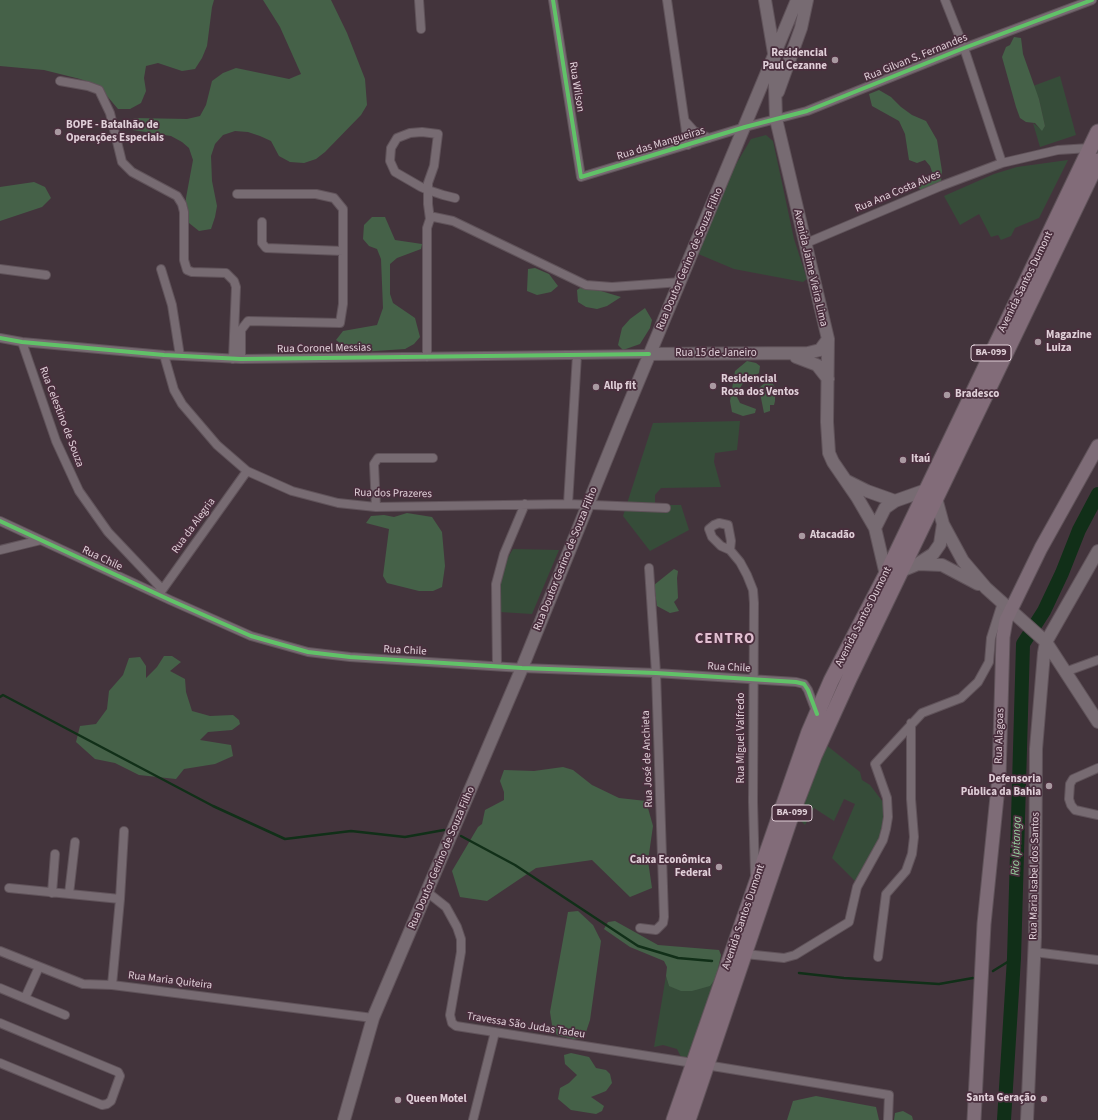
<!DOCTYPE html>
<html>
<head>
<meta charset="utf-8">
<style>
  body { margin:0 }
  canvas { display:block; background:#43343c }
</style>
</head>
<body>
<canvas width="1098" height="1120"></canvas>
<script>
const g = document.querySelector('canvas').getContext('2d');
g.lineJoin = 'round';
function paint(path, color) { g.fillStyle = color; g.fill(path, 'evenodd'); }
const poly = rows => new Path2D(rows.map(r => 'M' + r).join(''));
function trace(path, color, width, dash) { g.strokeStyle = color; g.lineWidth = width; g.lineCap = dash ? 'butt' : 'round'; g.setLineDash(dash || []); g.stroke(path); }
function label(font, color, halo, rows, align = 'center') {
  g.font = font + ' "Source Sans 3",sans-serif'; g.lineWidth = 3.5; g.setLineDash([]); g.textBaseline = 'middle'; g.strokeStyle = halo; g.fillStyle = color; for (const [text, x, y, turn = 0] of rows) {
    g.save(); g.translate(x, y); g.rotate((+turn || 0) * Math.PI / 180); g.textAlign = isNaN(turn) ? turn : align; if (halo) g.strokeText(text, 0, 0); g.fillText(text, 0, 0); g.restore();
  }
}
paint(poly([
  [1060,76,1076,135,1040,147,1033,123,1042,130,1045,126,1039,99,1033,86],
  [766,135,773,141,794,239,807,279,803,282,734,269,696,253,726,181,751,139],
  [1068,160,1039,218,1015,228,1011,236,1001,240,998,235,991,237,979,214,960,225,944,196,994,174,1017,167],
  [740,421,737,450,715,453,714,462,721,487,661,488,655,495,655,505,681,505,689,530,650,551,623,516,653,423],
  [513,549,559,550,532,614,500,612,498,591,506,561],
  [825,744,860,772,862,780,870,785,883,802,884,822,876,848,856,882,832,858,855,804,844,799,834,821,814,808,805,825,797,817],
  [666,976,669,986,716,978,688,1058,682,1059,677,1049,663,1045,654,1047]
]), '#364c39');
paint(poly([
  [0,0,214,0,212,7,207,46,202,58,195,69,182,71,158,63,146,66,144,78,146,91,141,103,130,109,118,109,102,90,92,83,80,79,44,70,0,66],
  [263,0,331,0,347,33,365,79,367,105,361,115,325,152,316,159,304,163,290,162,279,156,271,141,260,136,248,132,235,131,223,135,215,144,211,156,212,181,217,206,215,217,211,229,199,231,189,223,186,211,186,198,193,160,189,148,182,142,171,136,133,130,130,124,134,118,187,119,200,116,206,105,212,81,223,73,236,68,289,79,301,74,280,27],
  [1014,37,1021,38,1023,54,1039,99,1045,126,1042,131,1035,123,1026,122,1020,118,1016,107,1002,57,1006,47,1010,45],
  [879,90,891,97,901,107,912,115,926,121,937,140,942,171,941,181,921,190,918,187,919,183,935,180,930,166,925,160,917,163,909,160,905,134,899,121,872,106,869,94],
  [34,182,45,187,51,198,42,207,0,221,0,187],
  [372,217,385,217,395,240,422,244,421,249,397,258,390,264,390,294,393,303,415,318,420,337,414,344,405,349,360,352,347,348,336,340,343,331,377,325,383,308,381,259,377,249,369,246,363,239,364,225],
  [535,268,549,274,558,286,551,292,537,295,527,291,528,269],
  [580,288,601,291,621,297,607,306,597,309,586,307,578,302,577,290],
  [645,308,652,320,650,328,640,344,623,350,618,345,622,328,630,319],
  [747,361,756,363,760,366,759,373,743,383,736,395,740,403,756,409,755,413,743,416,732,412,730,401,735,371],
  [766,382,772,382,775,388,775,401,774,405,770,405,770,411,764,413,759,388],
  [407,513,432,517,442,532,445,566,442,587,433,591,419,591,387,583,383,576,389,529,366,523,371,516,384,515,394,517],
  [674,569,678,571,677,578,678,598,674,602,679,611,670,613,657,606,654,585],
  [164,656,172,656,181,662,170,671,185,679,186,692,192,711,210,716,233,715,239,720,240,724,232,730,208,732,200,740,231,745,233,756,215,764,184,769,176,779,139,775,115,763,95,759,76,742,80,726,96,724,107,709,109,691,123,675,129,658,140,657,146,666,146,678,157,667],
  [563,767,573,770,592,785,619,798,646,801,653,826,648,861,652,888,630,897,592,860,536,868,487,901,460,897,452,871,478,827,482,824,485,810,504,800,504,792,500,781,504,770,534,771],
  [578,911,593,925,601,941,590,1020,584,1038,573,1039,557,1035,552,1025,550,1012,568,912],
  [615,921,658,945,719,950,721,955,716,978,710,986,692,991,681,991,669,986,666,976,667,967,664,961,630,947,604,929,608,922],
  [571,1053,589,1057,596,1068,606,1070,610,1074,612,1083,606,1091,591,1097,604,1106,602,1111,596,1114,571,1110,558,1099,560,1088,569,1083,577,1075,565,1064,564,1055],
  [816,1096,876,1107,879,1120,787,1120,793,1101],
  [903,1111,912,1116,913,1120,894,1120,895,1113]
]), '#456148');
trace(poly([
  [0,697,3,695,213,806,285,839,351,831,405,837,444,830],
  [461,836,515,865,638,946,678,958,712,961],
  [993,971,1014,958],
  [799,973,844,978,939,984,973,978]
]), '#112f18', 2.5);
trace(poly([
  [1004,1120,1014,958,1023,644,1044,611,1062,573,1079,530,1098,494]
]), '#112f18', 14);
const street = poly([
  [419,0,421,29],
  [553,0,581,177,745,127,807,111,964,48,1092,0],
  [667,0,688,145],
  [945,0,964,48,1002,163],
  [60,81,88,86,99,90,110,113,122,162,132,172,177,196,182,204,184,212,184,260,187,270,192,272,226,273,234,281,236,287,233,359],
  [685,121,694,131,709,138],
  [237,194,316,194,334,198,343,209,343,304,340,323,248,321,241,330,241,359],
  [430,219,428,204,428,183,434,166,438,134,422,132,410,133,397,138,391,148,390,161,395,172,421,187,428,190,443,195,455,198],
  [262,222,262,243,266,248,343,251],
  [804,244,941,186,1002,163,1058,150,1090,148],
  [0,269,46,275],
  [161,269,172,305,180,356],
  [0,338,22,342,164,355,241,359,649,354],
  [22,342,56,441,79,491,108,532,162,589],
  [164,355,174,390,182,404,217,445,247,471,292,491,338,503,376,507,568,504,666,508],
  [427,357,427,228,430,219,434,217,453,221,586,285,612,287,681,282],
  [568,504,577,355],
  [376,507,374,464,378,458,433,458],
  [0,521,170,600,251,636,308,652,350,657,522,668,656,673,796,682,804,684,808,690,817,714],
  [0,550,41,540],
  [730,550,731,541,728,525,719,523,714,525,709,529,712,537,721,546,730,550,740,562,747,575,753,590,754,603,753,802,755,875],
  [160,593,247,471],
  [497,666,496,584,504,554,525,504],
  [1065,672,1098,660],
  [1098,768,1073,779,1070,784,1069,799,1071,805,1075,810,1098,815],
  [9,888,120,899,112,985,373,1018],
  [427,892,446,907,457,927,461,939,461,952,450,1015,452,1023,456,1026,693,1063],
  [52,893,55,854],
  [69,894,75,842],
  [120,899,124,831],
  [640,928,656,930,663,923,664,917,656,673,649,568],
  [0,951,83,984,112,985],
  [1034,952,1098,960],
  [745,954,784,958,795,955,849,922,857,887,883,840,886,829,888,817,887,798,875,764,922,713,961,698,978,682,989,662,991,638,1002,603],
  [878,957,886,894,906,871,912,854,914,837,911,799,911,723],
  [0,988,65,1015],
  [25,998,39,967],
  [0,1023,118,1072,120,1076,111,1101,107,1104,102,1105,0,1063],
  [706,1065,889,1095,888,1120],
  [473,1120,495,1032]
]);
const secondary = poly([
  [765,0,774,53,776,119,828,339,827,422,829,453,833,462,857,497,875,528,886,575],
  [778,92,801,28,807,0],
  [649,354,808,353,820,350,828,339],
  [796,357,817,365,828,379],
  [847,481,867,491,895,501,926,490],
  [936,498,943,524,963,561,986,588,1046,642,1098,722],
  [875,528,885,508,895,501],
  [919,563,933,554,940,544,943,524],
  [901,571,918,564,942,565,978,584],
  [344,1120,373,1018,522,668,621,423,797,0],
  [1027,1120,1035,937,1036,749,1044,653,1046,642,1098,551]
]);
const primary = poly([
  [974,1120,984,924,999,777,1003,637,1006,620,1041,548,1098,446]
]);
const highway = poly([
  [674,1120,809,732,831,681,886,575,1098,132],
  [688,1120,791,816,814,756,849,679,1098,161]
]);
trace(street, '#60535a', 10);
trace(secondary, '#60535a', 14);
trace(primary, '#60535a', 15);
trace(highway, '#60535a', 17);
trace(street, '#776b72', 8);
trace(secondary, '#776b72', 12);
trace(primary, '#7e6c77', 13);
trace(highway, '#826c79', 15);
trace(poly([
  [553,0,581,177,745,127,807,111,964,48,1092,0],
  [0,338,22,342,164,355,241,359,649,354],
  [0,521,170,600,251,636,308,652,350,657,522,668,656,673,796,682,804,684,808,690,817,714]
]), '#61c268', 4);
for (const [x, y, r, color] of [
  [835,60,4,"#a999a1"],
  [58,132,4,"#a999a1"],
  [1038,342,4,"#a999a1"],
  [713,386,4,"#a999a1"],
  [596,387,4,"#a999a1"],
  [947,395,4,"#a999a1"],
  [903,460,4,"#a999a1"],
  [802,536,4,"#a999a1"],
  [1049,786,4,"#a999a1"],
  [719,867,4,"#a999a1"],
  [1044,1099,4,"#a999a1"],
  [398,1100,4,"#a999a1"]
]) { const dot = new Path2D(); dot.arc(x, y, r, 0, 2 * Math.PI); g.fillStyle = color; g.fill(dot); trace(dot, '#492e3d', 1.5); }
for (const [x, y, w] of [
  [991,353,40],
  [792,813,40]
]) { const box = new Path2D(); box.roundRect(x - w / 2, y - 8, w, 16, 3); g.fillStyle = '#492e3d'; g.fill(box); trace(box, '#e0cfd8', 1); }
label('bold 10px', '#e0cfd8', null, [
  ["BA-099",991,353],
  ["BA-099",792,813]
]);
label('bold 11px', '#e0cfd8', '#492e3d', [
  ["Residencial",827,54,"right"],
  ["Paul Cezanne",827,67,"right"],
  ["BOPE - Batalhão de",66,126],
  ["Operações Especiais",66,139],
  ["Magazine",1046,336],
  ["Luiza",1046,349],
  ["Residencial",721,380],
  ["Rosa dos Ventos",721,393],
  ["Allp fit",604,387],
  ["Bradesco",955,395],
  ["Itaú",911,460],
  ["Atacadão",810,536],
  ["Defensoria",1041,780,"right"],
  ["Pública da Bahia",1041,793,"right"],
  ["Caixa Econômica",711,861,"right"],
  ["Federal",711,874,"right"],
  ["Santa Geração",1036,1099,"right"],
  ["Queen Motel",406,1100]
], 'left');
label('11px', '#e0cfd8', '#492e3d', [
  ["Rua Gilvan S. Fernandes",916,58,-22],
  ["Rua Wilson",576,87,81],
  ["Rua das Mangueiras",661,144,-17],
  ["Rua Ana Costa Alves",898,192,-23],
  ["Rua Doutor Gerino de Souza Filho",690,259,-67],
  ["Avenida Jaime Vieira Lima",810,268,77],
  ["Avenida Santos Dumont",1026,282,-64],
  ["Rua Coronel Messias",324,349,-1],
  ["Rua 15 de Janeiro",716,354],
  ["Rua Celestino de Souza",61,417,69],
  ["Rua dos Prazeres",393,494,1],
  ["Rua da Alegria",194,526,-54],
  ["Rua Chile",102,559,25],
  ["Rua Doutor Gerino de Souza Filho",566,559,-68],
  ["Avenida Santos Dumont",864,617,-63],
  ["Rua Chile",405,651,3],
  ["Rua Chile",729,668,3],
  ["Rua Alagoas",1000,736,-88],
  ["Rua Miguel Valfredo",742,738,-90],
  ["Rua José de Anchieta",648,759,-92],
  ["Rua Doutor Gerino de Souza Filho",442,858,-67],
  ["Rua Maria Isabel dos Santos",1035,876,-89],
  ["Avenida Santos Dumont",744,917,-71],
  ["Rua Maria Quiteira",170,981,7],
  ["Travessa São Judas Tadeu",526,1026,9]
]);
label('italic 12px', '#95cf9c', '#492e3d', [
  ["Rio Ipitanga",1017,846,-88]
]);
g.letterSpacing = '1px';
label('bold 15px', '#e1bfd1', '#492e3d', [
  ["CENTRO",725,640]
]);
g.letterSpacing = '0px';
</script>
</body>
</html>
